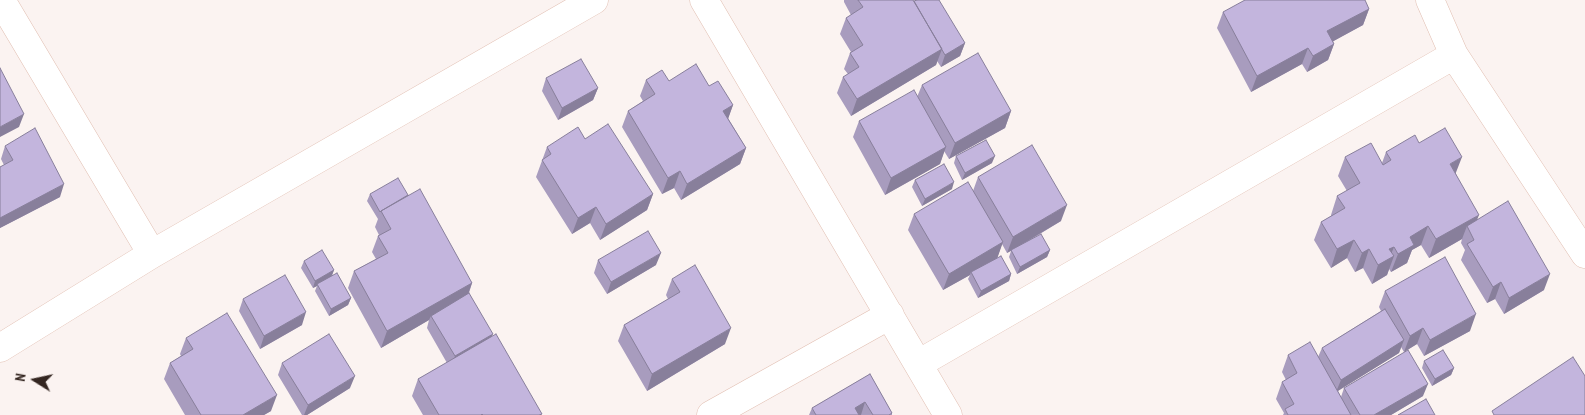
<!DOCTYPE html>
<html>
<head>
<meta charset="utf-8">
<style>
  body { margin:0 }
  #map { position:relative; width:1585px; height:415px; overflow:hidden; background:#fbf3f1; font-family:"PT Sans Narrow",sans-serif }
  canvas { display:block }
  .north { position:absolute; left:10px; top:355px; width:50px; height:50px; -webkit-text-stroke:4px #fbf3f1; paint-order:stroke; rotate:280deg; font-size:14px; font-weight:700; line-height:20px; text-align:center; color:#342621 }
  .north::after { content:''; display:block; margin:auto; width:18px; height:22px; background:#342621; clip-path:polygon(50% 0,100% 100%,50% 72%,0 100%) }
</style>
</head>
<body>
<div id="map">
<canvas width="1585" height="415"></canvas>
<div class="north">N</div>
</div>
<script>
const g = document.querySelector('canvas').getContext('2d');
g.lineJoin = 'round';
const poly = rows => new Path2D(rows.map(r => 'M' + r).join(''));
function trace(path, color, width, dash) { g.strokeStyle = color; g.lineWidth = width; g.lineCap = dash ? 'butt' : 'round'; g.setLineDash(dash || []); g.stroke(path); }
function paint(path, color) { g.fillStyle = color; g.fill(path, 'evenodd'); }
const minor = poly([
  [1,0,152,254],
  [704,0,948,415],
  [1430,0,1454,55,1585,254],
  [0,348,152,254,594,0],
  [918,364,1454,55],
  [711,415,890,315]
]);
trace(minor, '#e1beb1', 29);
trace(minor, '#fff', 28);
paint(poly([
  [844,0,913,0,914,2,965,43,960,56,941,67,937,61,936,65,851,116,837,93,843,77,848,74,844,69,850,53,851,52,840,34,846,18,851,15,844,2],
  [1369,9,1363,25,1333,41,1334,44,1328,60,1307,72,1302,64,1251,92,1217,28,1223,12],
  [546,78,598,88,593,100,558,120,542,91],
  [646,80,669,81,709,86,733,105,728,118,746,148,740,164,681,200,674,188,662,194,622,127,628,111,643,101,640,96],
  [922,85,1011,111,1005,128,949,159,944,151,940,164,885,195,853,137,859,121,917,97],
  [585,139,653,194,647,210,600,240,590,223,572,234,536,177,547,147],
  [1419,143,1456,174,1477,220,1544,290,1504,314,1495,299,1487,303,1461,260,1465,250,1461,243,1462,239,1429,258,1421,245,1412,250,1407,263,1391,272,1389,269,1387,275,1372,284,1363,268,1355,272,1347,258,1331,268,1314,240,1321,222,1331,216,1331,215,1337,196,1347,191,1338,176,1345,157,1382,163,1386,152],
  [5,146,60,197,0,228,0,167,4,165,1,159],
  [956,156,992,163,962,180,954,163],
  [978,177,1061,221,1030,240,1050,250,1047,257,1017,274,1009,257,1011,251,1007,253,1002,244,997,258,1011,274,1009,281,978,298,968,279,970,275,943,290,908,230,914,214,973,191],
  [915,180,952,189,922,206,912,187],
  [370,194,408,195,472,283,469,293,492,337,542,414,541,415,423,415,412,396,418,379,447,363,427,328,429,320,381,348,348,288,354,271,376,259,372,252,378,236,379,235,375,227,378,219,367,201],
  [598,260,656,265,607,294,594,273],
  [304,261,334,270,332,276,351,298,348,305,329,316,315,291,317,286,313,288,301,268],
  [672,279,725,344,647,391,618,341,624,325,668,299,666,295],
  [1385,291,1470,331,1424,356,1417,344,1404,352,1401,347,1399,353,1338,391,1341,397,1344,388,1423,396,1391,415,1283,415,1284,413,1276,399,1282,382,1286,380,1282,372,1288,355,1318,357,1322,348,1381,311,1379,307],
  [243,299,302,325,260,349,239,311],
  [186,338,271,411,264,415,185,415,164,379,170,363,181,356,180,354],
  [1424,361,1454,368,1451,375,1432,386,1422,368],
  [282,363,350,388,307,415,302,415,278,375],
  [870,374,892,413,892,415,809,415,812,408]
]), '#a89cbe');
paint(poly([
  [1369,9,1363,25,1321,48,1327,31],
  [965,43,960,56,941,67,945,55],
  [1334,44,1328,60,1307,72,1313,56],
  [1308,48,1302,64,1251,92,1257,76],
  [942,49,936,65,851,116,857,99],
  [598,88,593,100,558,120,562,108],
  [733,105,727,122,723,111],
  [1011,111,1005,128,949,159,955,143],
  [24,114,19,127,0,137,0,127],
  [946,147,940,164,885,195,891,178],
  [746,148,740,164,681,200,687,184],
  [995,156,992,163,962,180,965,173],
  [1462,157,1455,175,1450,164],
  [680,171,674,188,662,194,668,178],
  [954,182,952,189,922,206,925,199],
  [64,184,60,197,0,228,0,218],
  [653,194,647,210,600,240,606,224],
  [1067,205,1061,221,1007,253,1013,237],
  [596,207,590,223,572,234,578,218],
  [1479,215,1472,233,1467,226,1462,239,1429,258,1436,239],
  [1428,226,1421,245,1412,250,1407,263,1391,272,1398,254,1410,237],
  [1354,240,1347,258,1331,268,1337,249],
  [1003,242,997,259,971,272,970,275,943,290,949,274],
  [1394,247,1389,259,1394,256,1387,275,1372,284,1378,265,1389,249],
  [1369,249,1363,268,1355,272,1362,253],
  [1050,250,1047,257,1017,274,1020,267],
  [661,253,656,265,607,294,611,282],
  [334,270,331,277,317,284,317,286,313,288,315,281],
  [1011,274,1009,281,978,298,981,291],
  [1550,274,1544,290,1504,314,1509,298],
  [1501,282,1495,299,1487,303,1493,287],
  [472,283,466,300,431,316,429,320,381,348,387,331],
  [351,298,348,305,329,316,331,309],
  [306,312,302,325,260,349,264,336],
  [1476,314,1470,331,1424,356,1430,340],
  [731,328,725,344,647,391,652,374],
  [1423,328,1417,344,1404,352,1410,336],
  [493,334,488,346,450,369,455,356],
  [1404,340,1399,353,1336,392,1341,380],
  [1454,368,1451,375,1432,386,1435,379],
  [355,376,350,388,307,415,304,415,308,405],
  [1428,384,1423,396,1391,415,1374,415],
  [277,395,271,411,264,415,243,415],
  [865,402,861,415,853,415,855,408]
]), '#887f9b');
const building = poly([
  [858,0,913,0,942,49,857,99,843,77,859,67,850,53,863,45,846,18,863,7,858,0],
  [917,0,939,0,965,43,945,55,914,1,917,0],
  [1245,0,1365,0,1369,9,1327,31,1334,44,1313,56,1308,48,1257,76,1223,12,1245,0],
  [978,53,1011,111,955,143,922,85,978,53],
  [581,59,598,88,562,108,546,78,581,59],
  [696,64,709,86,718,81,733,105,723,111,746,148,687,184,680,171,668,178,628,111,655,94,646,80,662,70,669,81,696,64],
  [0,68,24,114,0,127,0,68],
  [914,90,946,147,891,178,859,121,914,90],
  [608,124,653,194,606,224,596,207,578,218,542,160,551,154,547,147,578,127,585,139,608,124],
  [35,128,64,184,0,218,0,167,13,160,5,146,35,128],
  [1445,128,1462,157,1450,164,1479,215,1436,239,1428,226,1410,237,1414,245,1398,254,1394,247,1389,249,1394,256,1378,265,1369,249,1362,253,1354,240,1337,249,1321,222,1345,208,1337,196,1360,183,1345,157,1371,143,1383,165,1391,160,1386,152,1415,135,1419,143,1445,128],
  [986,140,995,156,965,173,956,156,986,140],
  [1032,145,1067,205,1013,237,978,177,1032,145],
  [944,164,954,182,925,199,915,180,944,164],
  [398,178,408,195,381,211,380,212,370,194,398,178],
  [968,182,1003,242,949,274,914,214,968,182],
  [420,189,472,283,387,331,354,271,388,253,378,236,391,229,381,211,420,189],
  [1508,201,1550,274,1509,298,1501,282,1493,287,1467,244,1474,240,1467,226,1508,201],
  [648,231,661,253,611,282,598,260,648,231],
  [1041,234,1050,250,1020,267,1011,250,1041,234],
  [322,250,334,270,315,281,304,261,322,250],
  [1001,256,1011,274,981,291,971,272,1001,256],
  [1445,257,1476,314,1430,340,1423,328,1410,336,1385,291,1445,257],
  [695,265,731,328,652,374,624,325,680,292,672,279,695,265],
  [337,273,351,298,331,309,317,284,337,273],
  [285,275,306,312,264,336,243,299,285,275],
  [469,293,493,334,455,356,431,316,469,293],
  [1385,309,1404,340,1341,380,1322,348,1385,309],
  [227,313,277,395,243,415,201,415,170,363,193,349,186,338,227,313],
  [329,334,355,376,308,405,282,363,329,334],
  [496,334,542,414,539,415,483,415,482,414,481,415,439,415,418,379,496,334],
  [1310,342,1351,415,1288,415,1285,409,1294,404,1282,382,1297,373,1288,355,1310,342],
  [1408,350,1428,384,1374,415,1360,415,1344,388,1408,350],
  [1443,350,1454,368,1435,379,1424,361,1443,350],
  [1573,357,1585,376,1585,415,1494,415,1492,411,1573,357],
  [870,374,892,413,889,415,873,415,865,402,855,408,859,415,816,415,812,408,870,374],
  [1426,399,1435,415,1398,415,1426,399]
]);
paint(building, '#c3b5dd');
trace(building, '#887f9b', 1);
</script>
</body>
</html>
